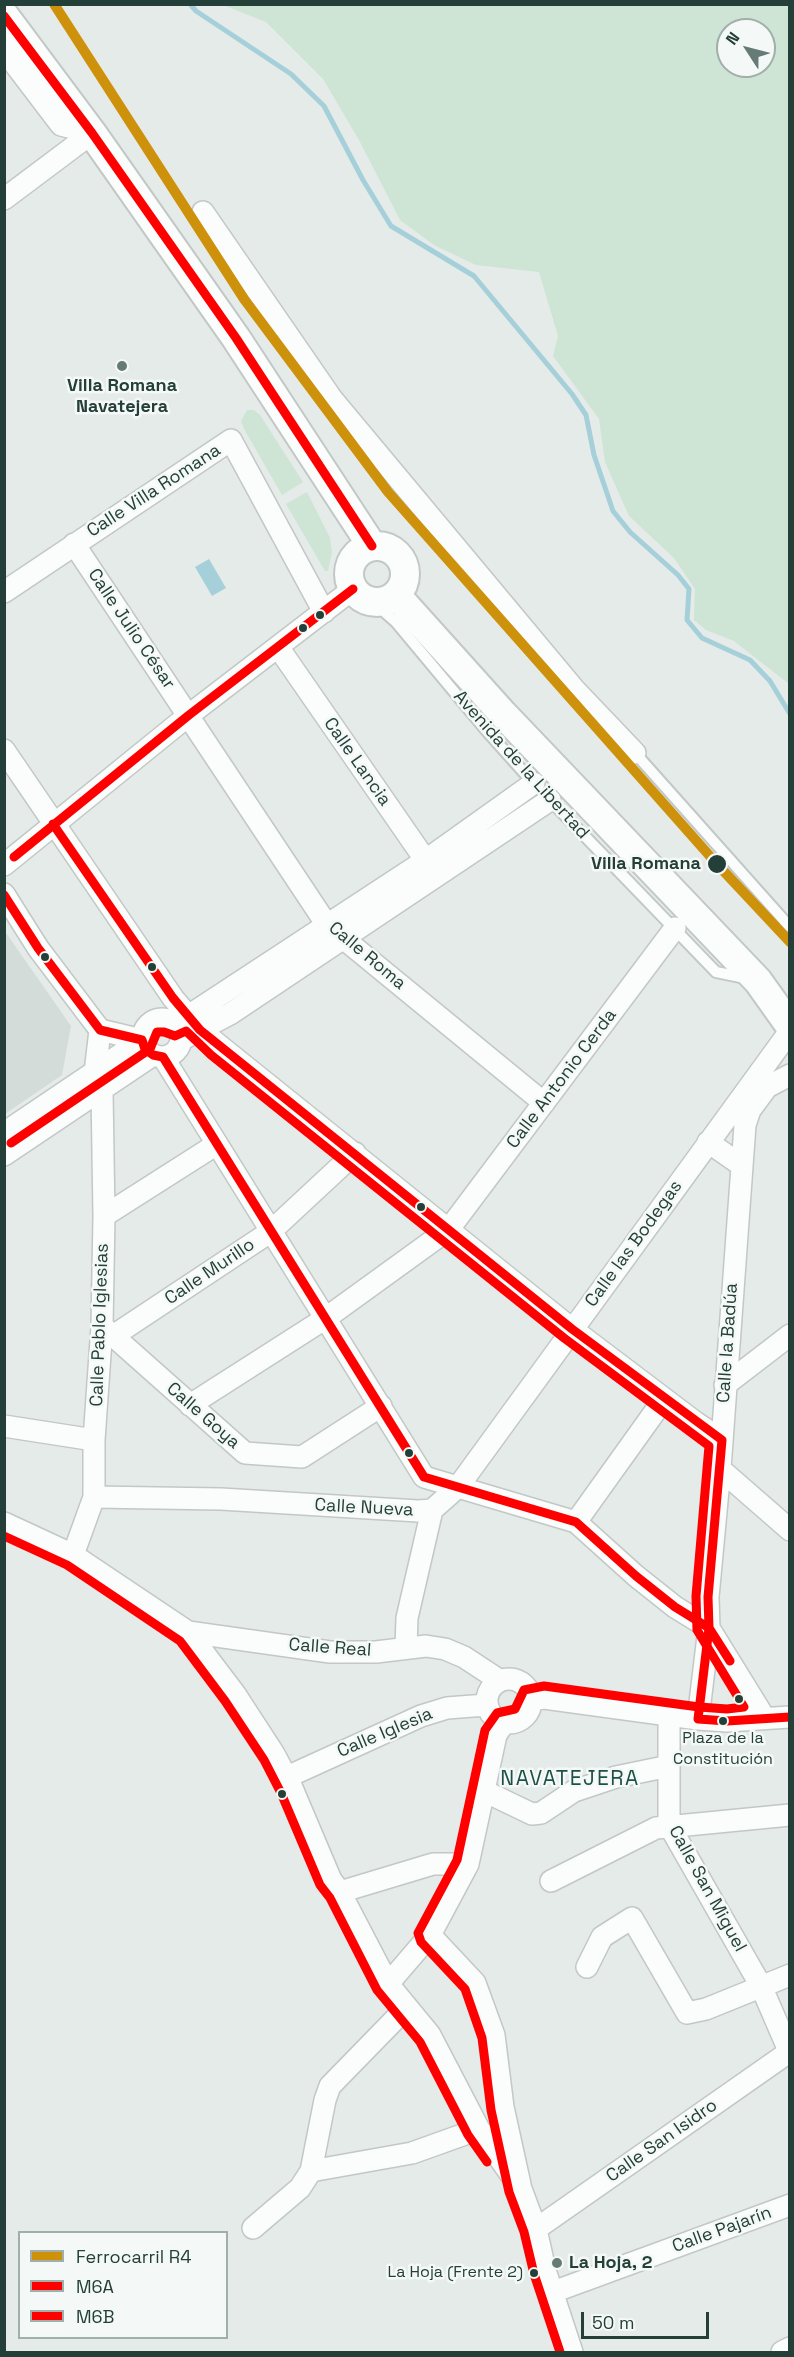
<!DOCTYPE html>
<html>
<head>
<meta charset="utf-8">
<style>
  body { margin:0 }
  #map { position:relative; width:794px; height:2357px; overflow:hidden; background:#e5ebe8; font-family:"Space Grotesk",sans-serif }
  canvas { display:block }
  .frame { position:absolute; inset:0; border:6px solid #233f38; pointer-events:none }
  .legend { position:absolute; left:18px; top:2231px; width:210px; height:108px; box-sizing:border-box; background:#f4f9f7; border:2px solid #a0afab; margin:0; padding:8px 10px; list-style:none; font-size:18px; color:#233f38 }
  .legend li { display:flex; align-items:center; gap:12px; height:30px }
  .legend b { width:30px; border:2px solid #a0afab }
  .north { position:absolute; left:716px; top:18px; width:60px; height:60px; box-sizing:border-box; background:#f4f9f7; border:2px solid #a0afab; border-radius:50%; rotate:306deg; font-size:16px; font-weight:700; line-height:24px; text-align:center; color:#233f38 }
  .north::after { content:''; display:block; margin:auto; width:21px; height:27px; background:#677b76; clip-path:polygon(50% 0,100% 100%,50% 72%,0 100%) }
  .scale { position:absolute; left:581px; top:2312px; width:128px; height:27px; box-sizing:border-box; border:3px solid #233f38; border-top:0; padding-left:8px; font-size:18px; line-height:21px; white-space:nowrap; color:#233f38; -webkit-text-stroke:4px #f4f9f7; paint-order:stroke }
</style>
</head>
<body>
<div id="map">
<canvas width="794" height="2357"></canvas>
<div class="frame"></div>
<ul class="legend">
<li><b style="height:8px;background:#cd910b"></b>Ferrocarril R4</li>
<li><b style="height:8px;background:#f00"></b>M6A</li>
<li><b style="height:8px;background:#f00"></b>M6B</li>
</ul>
<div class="north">N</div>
<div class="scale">50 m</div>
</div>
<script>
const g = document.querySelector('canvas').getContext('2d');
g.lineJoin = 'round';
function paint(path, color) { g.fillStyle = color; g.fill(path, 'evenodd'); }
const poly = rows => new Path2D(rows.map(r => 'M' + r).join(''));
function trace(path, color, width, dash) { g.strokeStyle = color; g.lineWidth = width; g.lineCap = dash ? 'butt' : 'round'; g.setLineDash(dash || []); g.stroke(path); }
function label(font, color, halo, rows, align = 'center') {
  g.font = font + ' "Space Grotesk",sans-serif'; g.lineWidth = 5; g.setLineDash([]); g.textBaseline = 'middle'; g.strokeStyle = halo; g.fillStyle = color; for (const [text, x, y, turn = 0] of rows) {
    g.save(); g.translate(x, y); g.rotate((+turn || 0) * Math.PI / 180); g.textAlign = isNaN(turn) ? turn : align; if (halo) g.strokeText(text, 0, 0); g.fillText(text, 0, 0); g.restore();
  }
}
paint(poly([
  [4,930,71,1026,62,1075,5,1114]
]), '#d3dcd8');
paint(poly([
  [223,5,789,5,789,684,734,641,706,630,694,620,695,589,674,558,629,516,605,462,599,419,553,356,558,336,539,272,476,265,434,245,400,220,359,140,323,79,266,22],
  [728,30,764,30,764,66,728,66],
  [247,410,254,410,260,415,303,482,282,495,244,429,241,421],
  [307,492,330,538,332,552,328,571,325,571,286,504]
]), '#cee4d5');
paint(poly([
  [209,559,226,588,212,596,195,567]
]), '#a6d0d9');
trace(poly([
  [190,4,196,11,291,74,324,106,363,180,391,226,474,276,572,394,586,415,594,455,613,511,630,532,678,575,689,589,687,620,702,638,750,660,770,681,790,714]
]), '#a6d0d9', 5);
const service = poly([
  [373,602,396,622,486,730,536,786],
  [635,753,790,927],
  [547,797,716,972,745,978]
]);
const minor = poly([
  [4,50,61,125,92,133],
  [4,199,92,133],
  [203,212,332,399,574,689,635,753],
  [74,544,327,925,544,1103],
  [4,592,231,440,324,612],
  [278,647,433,871],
  [4,750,173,998,200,1030,572,1329,695,1422,722,1440],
  [4,865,189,715,353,589],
  [4,894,38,948,100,1030,142,1040],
  '143 1038a19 19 0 1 1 38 0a19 19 0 1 1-38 0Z',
  [176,1024,426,860,534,783],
  [181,1040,230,1014,550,800],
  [163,1057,424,1477,576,1522,636,1576,675,1607,709,1628,764,1717],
  [95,1073,100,1030],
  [4,1133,142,1040],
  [708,1142,741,1165],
  [4,1155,153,1055],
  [104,1216,217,1144],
  [102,1326,245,1453,302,1457,381,1406],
  [113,1336,270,1232,355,1153],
  [725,1385,790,1335],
  [190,1405,326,1318,449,1229,675,928],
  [4,1426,94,1440],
  [720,1469,790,1530],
  [94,1497,221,1499,418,1511,432,1510,458,1487,790,1031],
  [576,1522,664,1399],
  [4,1523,73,1555,188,1632,235,1694,274,1754,292,1788,331,1880,340,1892,388,1984,430,2035,479,2129,521,2189],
  [73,1555,94,1497,94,1440,102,1326,104,1216,102,1091],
  [188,1632,330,1652,376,1652,426,1646,445,1649,464,1657,499,1680],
  [406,1647,407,1618,432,1510],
  '487 1701a22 22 0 1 1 44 0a22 22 0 1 1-44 0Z',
  [531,1700,544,1698,698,1719,727,1721,790,1717],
  [669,1715,669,1825,761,1986,790,2053],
  [698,1719,709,1628,708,1597,720,1469,745,1125,750,1110,767,1087,790,1075],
  [287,1777,421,1716,447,1708,486,1705],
  [482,1790,532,1814,541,1813,574,1791,616,1777,669,1766],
  [551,1881,656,1828,790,1815],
  [340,1892,433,1864,468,1864],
  [430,1935,475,1983,494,2035,503,2107,521,2189,536,2229,545,2270,572,2352],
  [587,1967,602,1937,632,1918,687,2013,706,2009,790,1975],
  [388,1984,430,1935,468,1864,496,1735,504,1723],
  [311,2171,412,2153,479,2129],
  [253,2228,300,2188,311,2171,325,2100,330,2086,407,2007],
  [536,2229,789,2052],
  [553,2292,790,2205],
  [782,2352,790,2348]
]);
const secondary = poly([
  [4,15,92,133,236,338,372,546],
  '349 574a28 28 0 1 1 56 0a28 28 0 1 1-56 0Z',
  [396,595,503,714,758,981,790,1026]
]);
trace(service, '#c2c8c5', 14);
trace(minor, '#c2c8c5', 24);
trace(secondary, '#c1c8c5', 32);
trace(service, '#fbfcfc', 10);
trace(minor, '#fbfcfc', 21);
trace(secondary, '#fbfcfc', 28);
trace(poly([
  [4,16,92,133,236,338,372,546],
  [53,824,173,998,200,1030,572,1329,722,1440,708,1597,709,1628,698,1719,727,1721,790,1717],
  [14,857,189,715,353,589],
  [4,895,38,948,100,1030,142,1040,145,1049,153,1055,163,1057,424,1477,576,1522,636,1576,675,1607,709,1628,730,1661]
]), '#f00', 9);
trace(poly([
  [11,1143,150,1049,157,1032,164,1032,175,1036,186,1031,211,1055,564,1338,709,1446,696,1596,697,1630,744,1707,727,1709,699,1707,544,1686,524,1690,515,1709,497,1713,485,1730,457,1860,418,1933,421,1942,465,1989,482,2038,491,2110,509,2192,524,2232,534,2274,560,2352],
  [4,1536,67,1565,180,1641,225,1701,264,1760,281,1793,320,1885,330,1898,377,1990,420,2042,468,2135,487,2162]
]), '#f00', 9);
trace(poly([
  [54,4,244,299,388,492,716,863,790,942]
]), '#cd910b', 10);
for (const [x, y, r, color] of [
  [122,366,6,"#677b76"],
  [320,615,5,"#233f38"],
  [303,628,5,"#233f38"],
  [717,864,10,"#233f38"],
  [45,957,5,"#233f38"],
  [152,967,5,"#233f38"],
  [421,1207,5,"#233f38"],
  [409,1453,5,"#233f38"],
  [739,1699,5,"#233f38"],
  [723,1721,5,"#233f38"],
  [282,1794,5,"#233f38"],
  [557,2263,6,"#677b76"],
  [534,2273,5,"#233f38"]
]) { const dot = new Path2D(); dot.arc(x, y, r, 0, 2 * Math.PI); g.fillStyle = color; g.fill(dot); trace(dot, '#f4f9f7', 2); }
label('16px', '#233f38', '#f4f9f7', [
  ["Plaza de la",723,1739],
  ["Constitución",723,1760],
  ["La Hoja (Frente 2)",523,2273,"right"]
]);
label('bold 18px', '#233f38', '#f4f9f7', [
  ["Villa Romana",122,386],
  ["Navatejera",122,407],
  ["La Hoja, 2",569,2263,"left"]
]);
label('18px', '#233f38', '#f4f9f7', [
  ["Calle Villa Romana",154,491,-33],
  ["Calle Julio César",131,629,56],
  ["Calle Lancia",357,762,55],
  ["Avenida de la Libertad",521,765,48],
  ["Calle Roma",367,956,40],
  ["Calle Antonio Cerda",562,1079,-53],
  ["Calle las Bodegas",634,1244,-54],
  ["Calle Murillo",210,1272,-34],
  ["Calle Pablo Iglesias",100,1325,-88],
  ["Calle la Badúa",728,1343,-86],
  ["Calle Goya",203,1416,41],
  ["Calle Nueva",364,1508,3],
  ["Calle Real",330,1648,4],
  ["Calle Iglesia",385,1733,-23],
  ["Calle San Miguel",707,1889,61],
  ["Calle San Isidro",662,2141,-35],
  ["Calle Pajarín",722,2230,-20]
]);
label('bold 18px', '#233f38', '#f4f9f7', [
  ["Villa Romana",701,864]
], 'right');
g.letterSpacing = '1.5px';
label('21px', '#1e5146', '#f4f9f7', [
  ["NAVATEJERA",570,1779]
]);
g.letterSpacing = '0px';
</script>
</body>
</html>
